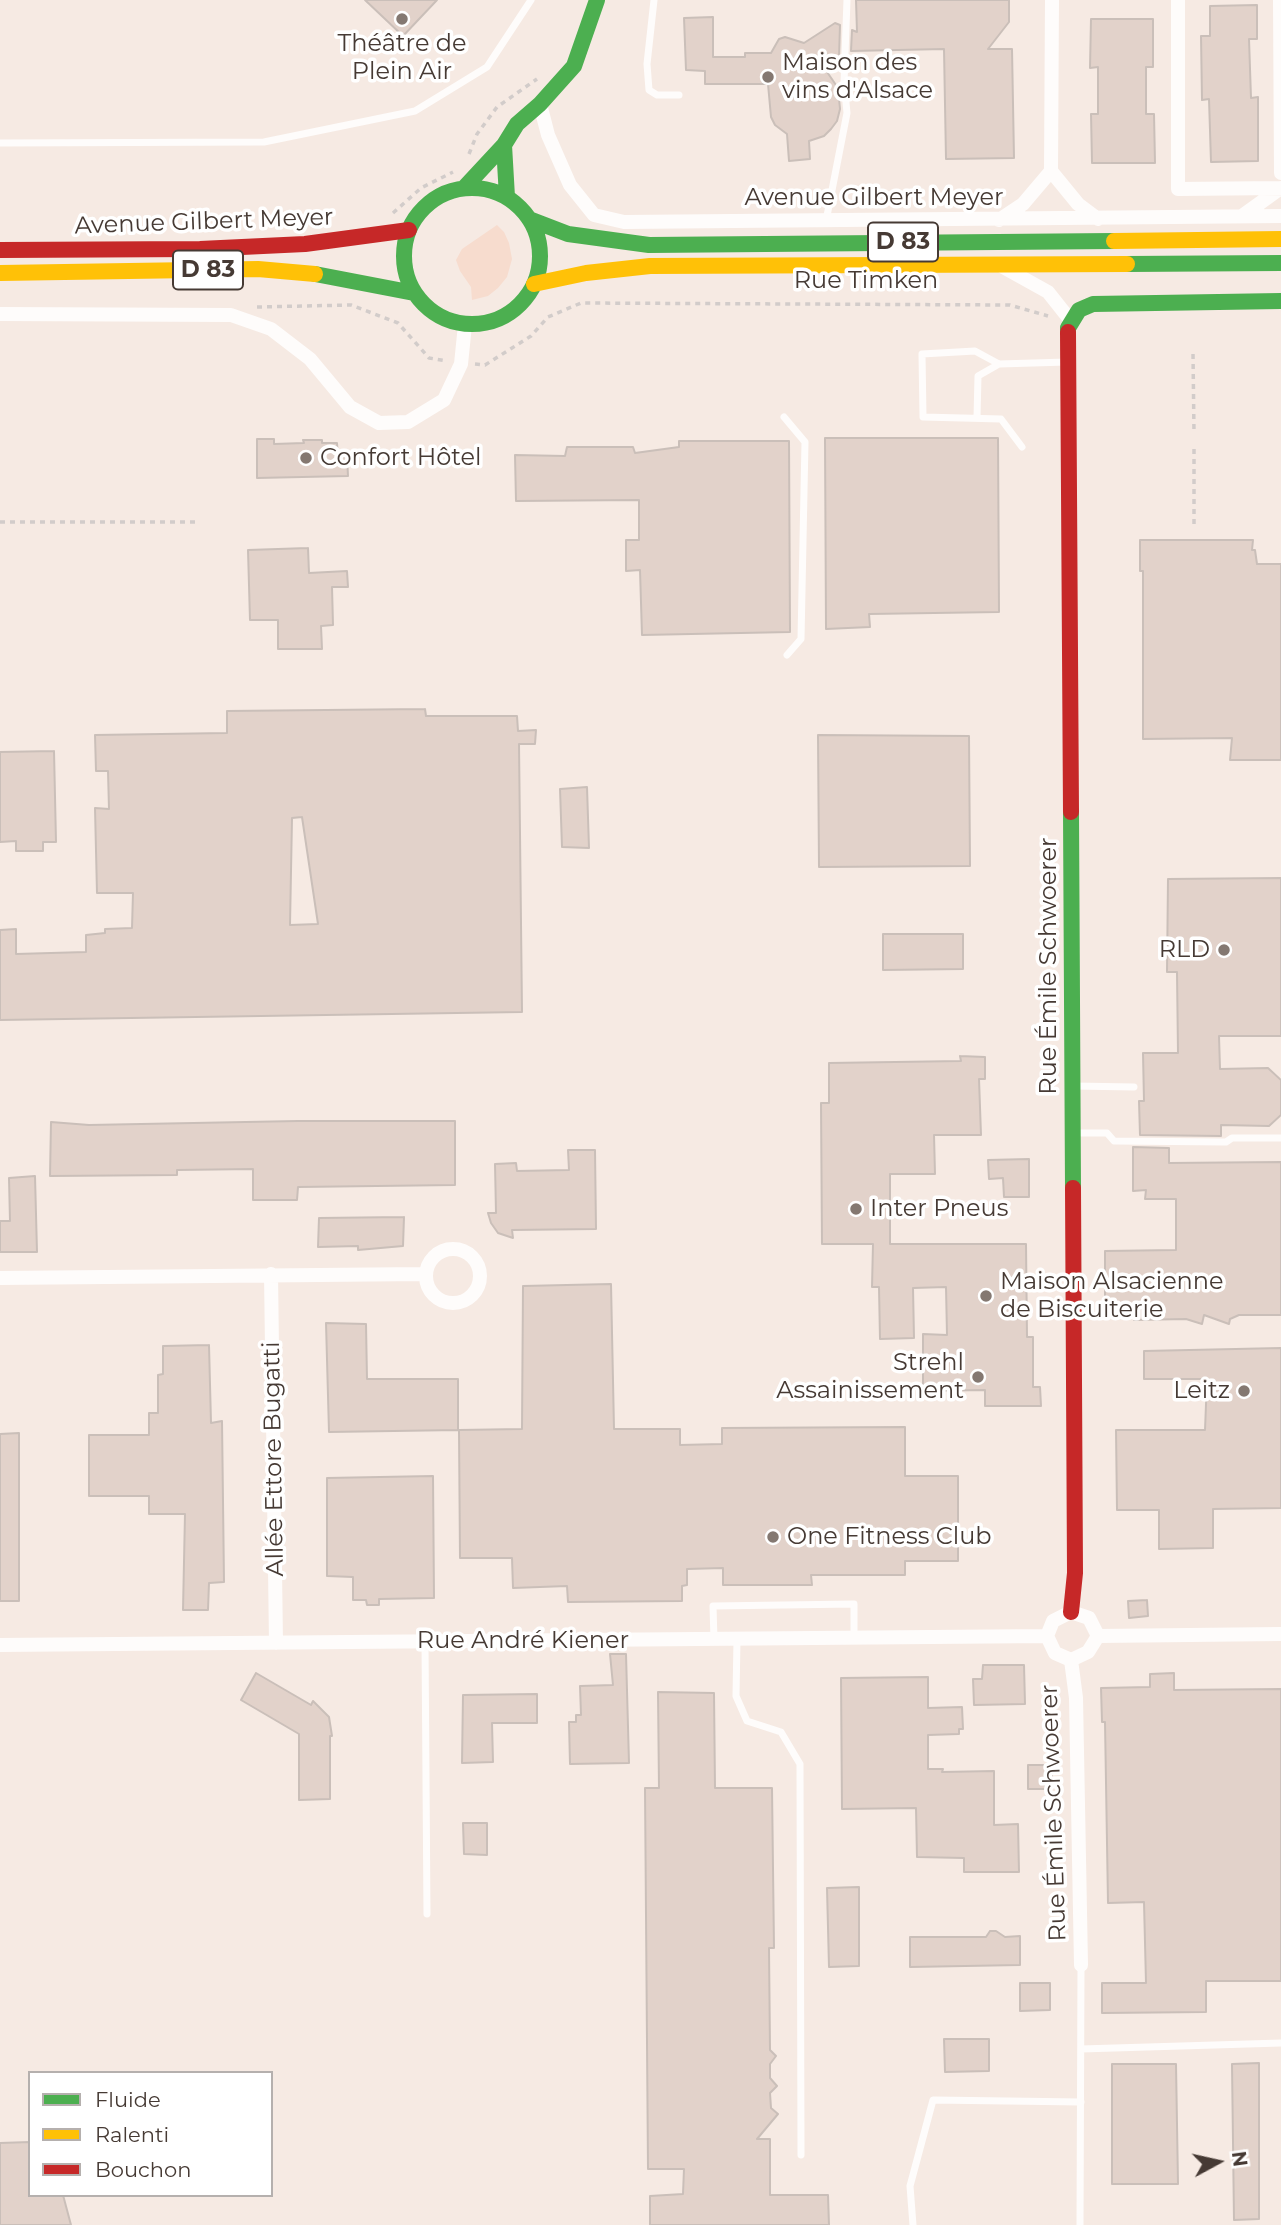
<!DOCTYPE html>
<html>
<head>
<meta charset="utf-8">
<style>
  body { margin:0 }
  #map { position:relative; width:1281px; height:2225px; overflow:hidden; background:#f6eae3; font-family:Montserrat,sans-serif }
  canvas { display:block }
  .legend { position:absolute; left:28px; top:2071px; width:245px; height:126px; box-sizing:border-box; background:#fff; border:2px solid #b5b0ae; margin:0; padding:9px 12px; list-style:none; font-size:21px; color:#463a34 }
  .legend li { display:flex; align-items:center; gap:14px; height:35px }
  .legend b { width:35px; border:2px solid #b5b0ae }
  .north { position:absolute; left:1183px; top:2127px; width:70px; height:70px; -webkit-text-stroke:5px #fff; paint-order:stroke; rotate:82deg; font-size:19px; font-weight:700; line-height:28px; text-align:center; color:#463a34 }
  .north::after { content:''; display:block; margin:auto; width:24px; height:32px; background:#463a34; clip-path:polygon(50% 0,100% 100%,50% 72%,0 100%) }
</style>
</head>
<body>
<div id="map">
<canvas width="1281" height="2225"></canvas>
<ul class="legend">
<li><b style="height:9px;background:#4caf50"></b>Fluide</li>
<li><b style="height:9px;background:#ffc107"></b>Ralenti</li>
<li><b style="height:9px;background:#c62828"></b>Bouchon</li>
</ul>
<div class="north">N</div>
</div>
<script>
const g = document.querySelector('canvas').getContext('2d');
g.lineJoin = 'round';
function paint(path, color) { g.fillStyle = color; g.fill(path, 'evenodd'); }
const poly = rows => new Path2D(rows.map(r => 'M' + r).join(''));
function trace(path, color, width, dash) { g.strokeStyle = color; g.lineWidth = width; g.lineCap = dash ? 'butt' : 'round'; g.setLineDash(dash || []); g.stroke(path); }
function label(font, color, halo, rows, align = 'center') {
  g.font = font + ' Montserrat,sans-serif'; g.lineWidth = 7; g.setLineDash([]); g.textBaseline = 'middle'; g.strokeStyle = halo; g.fillStyle = color; for (const [text, x, y, turn = 0] of rows) {
    g.save(); g.translate(x, y); g.rotate((+turn || 0) * Math.PI / 180); g.textAlign = isNaN(turn) ? turn : align; if (halo) g.strokeText(text, 0, 0); g.fillText(text, 0, 0); g.restore();
  }
}
paint(poly([
  [497,225,504,232,509,243,512,259,507,277,498,288,488,296,472,300,471,287,460,271,456,260,462,249]
]), '#f7dcce');
const building = poly([
  [365,0,437,0,403,36,365,0],
  [856,0,1009,0,1009,22,988,49,1012,49,1014,158,946,159,944,49,851,51,852,30,857,32,856,0],
  [1257,5,1257,39,1249,39,1251,98,1258,97,1258,161,1211,162,1209,99,1202,100,1201,36,1210,36,1210,6,1257,5],
  [713,17,713,57,745,57,745,53,771,53,779,39,785,37,804,43,835,23,840,25,839,58,823,66,838,88,840,109,837,121,831,129,824,136,809,141,810,159,789,161,787,134,775,125,771,117,768,84,705,84,705,71,686,70,684,18,713,17],
  [1091,19,1153,19,1153,67,1146,67,1146,114,1154,114,1155,163,1092,163,1091,114,1098,114,1098,67,1090,68,1091,19],
  [825,438,998,438,999,612,869,614,870,627,826,629,825,438],
  [257,439,274,439,274,444,304,443,303,440,322,440,322,443,337,443,338,457,347,456,348,476,257,478,257,439],
  [679,441,789,441,790,632,642,635,640,570,626,571,626,540,639,540,639,500,516,501,515,455,565,456,567,447,633,447,635,453,679,447,679,441],
  [1140,540,1253,540,1252,550,1255,550,1257,564,1281,564,1281,760,1230,760,1232,738,1143,739,1143,571,1140,571,1140,540],
  [308,548,309,573,347,571,348,587,332,587,333,625,321,626,322,649,278,649,278,620,250,620,248,550,308,548],
  [425,709,426,716,517,716,518,731,536,730,535,744,519,744,522,1012,0,1020,0,930,16,929,16,954,86,952,86,935,105,933,105,929,132,928,133,893,97,893,95,808,109,809,108,771,96,771,95,735,227,733,227,711,425,709],
  [302,817,318,924,290,925,292,818,302,817],
  [818,735,969,736,970,866,819,867,818,735],
  [54,751,56,842,43,842,43,851,16,851,16,841,0,842,0,752,54,751],
  [587,787,589,848,562,847,560,789,587,787],
  [1281,878,1281,1036,1219,1036,1220,1069,1268,1068,1281,1080,1281,1115,1269,1126,1221,1125,1221,1136,1140,1135,1139,1101,1144,1101,1143,1053,1178,1053,1177,972,1167,972,1168,879,1281,878],
  [883,934,963,934,963,969,883,970,883,934],
  [960,1056,985,1057,985,1079,979,1079,981,1135,934,1135,935,1174,890,1174,890,1244,1026,1244,1027,1337,1033,1337,1033,1387,1040,1387,1041,1406,985,1406,985,1390,923,1391,923,1334,947,1335,946,1287,913,1288,914,1338,880,1339,879,1287,872,1287,873,1244,822,1244,821,1103,829,1103,829,1063,961,1061,960,1056],
  [298,1121,455,1121,455,1185,298,1187,297,1200,253,1200,253,1169,177,1170,177,1175,50,1176,51,1122,89,1125,298,1121],
  [1133,1147,1169,1148,1169,1163,1281,1162,1281,1315,1239,1315,1230,1319,1229,1324,1204,1315,1202,1324,1186,1319,1134,1320,1134,1311,1105,1311,1105,1251,1176,1250,1176,1199,1145,1199,1146,1190,1133,1191,1133,1147],
  [568,1150,595,1150,596,1229,512,1230,513,1238,498,1233,491,1223,488,1213,496,1213,495,1164,516,1163,517,1171,569,1170,568,1150],
  [1029,1159,1029,1197,1004,1197,1003,1178,989,1179,988,1160,1029,1159],
  [35,1176,37,1252,0,1252,0,1221,10,1221,9,1178,35,1176],
  [404,1217,403,1246,358,1250,358,1246,318,1247,319,1218,404,1217],
  [611,1284,614,1429,680,1429,680,1445,722,1444,722,1428,905,1427,905,1476,958,1476,958,1561,905,1561,905,1575,811,1575,812,1585,723,1585,723,1568,687,1569,687,1585,682,1586,682,1601,568,1602,567,1586,513,1588,512,1558,460,1558,459,1430,522,1429,523,1286,611,1284],
  [326,1323,366,1324,367,1379,458,1379,458,1430,329,1432,326,1323],
  [209,1345,211,1423,222,1421,224,1582,209,1583,208,1610,183,1610,185,1514,149,1514,149,1496,89,1496,89,1435,149,1435,149,1413,158,1413,158,1375,163,1374,163,1346,209,1345],
  [1281,1348,1281,1508,1213,1509,1213,1548,1159,1549,1159,1510,1117,1510,1116,1430,1205,1430,1207,1379,1144,1379,1144,1351,1281,1348],
  [19,1433,19,1601,0,1601,0,1434,19,1433],
  [433,1476,434,1598,379,1599,379,1605,367,1605,366,1600,353,1600,353,1577,327,1576,327,1478,433,1476],
  [1147,1600,1148,1616,1129,1618,1128,1601,1147,1600],
  [610,1654,626,1654,629,1763,570,1764,569,1722,576,1722,576,1715,581,1715,580,1686,613,1685,610,1654],
  [983,1665,1024,1665,1025,1704,974,1705,973,1679,982,1679,983,1665],
  [256,1673,311,1705,313,1701,329,1717,332,1736,330,1736,330,1799,299,1800,299,1734,241,1700,256,1673],
  [1174,1673,1174,1690,1281,1689,1281,1981,1206,1981,1206,2012,1102,2013,1102,1983,1146,1983,1144,1902,1108,1903,1105,1722,1102,1722,1101,1688,1150,1687,1150,1674,1174,1673],
  [928,1677,928,1708,962,1707,963,1729,959,1729,959,1734,928,1735,928,1769,943,1769,942,1772,994,1771,994,1825,1018,1824,1019,1872,964,1872,964,1858,917,1857,916,1808,842,1809,841,1678,928,1677],
  [658,1692,714,1693,715,1788,772,1788,774,1948,769,1948,770,2050,776,2056,770,2064,770,2078,777,2086,770,2093,771,2108,778,2114,757,2139,770,2139,770,2195,828,2195,829,2225,650,2225,650,2196,683,2194,684,2169,648,2169,645,1788,659,1788,658,1692],
  [537,1694,537,1723,492,1723,493,1762,462,1763,463,1695,537,1694],
  [1028,1765,1044,1765,1052,1772,1052,1783,1046,1789,1028,1789,1028,1765],
  [463,1823,487,1823,487,1855,464,1854,463,1823],
  [859,1887,859,1966,829,1967,827,1888,859,1887],
  [990,1931,996,1931,1005,1937,1020,1936,1020,1965,910,1967,910,1937,986,1937,990,1931],
  [1020,1983,1050,1983,1050,2010,1020,2011,1020,1983],
  [944,2039,989,2039,989,2071,945,2072,944,2039],
  [1259,2063,1259,2219,1234,2220,1232,2064,1259,2063],
  [1112,2064,1176,2064,1178,2184,1112,2184,1112,2064],
  [30,2142,30,2195,63,2195,71,2225,0,2225,0,2143,30,2142]
]);
paint(building, '#e2d2ca');
trace(building, '#cabfb9', 2);
trace(poly([
  [469,154,477,134,497,107,537,79],
  [393,213,421,188,453,172],
  [257,307,351,305,398,323,429,358,447,361],
  [1193,354,1194,433],
  [475,364,485,365,531,336,548,317,581,303,1010,305,1048,316],
  [0,522,200,522],
  [1194,524,1194,445]
]), '#d2ccca', 3.5, [5, 5]);
trace(poly([
  [654,0,647,64,649,90,657,95,679,95],
  [0,143,264,142,415,111,487,67,531,0],
  [826,221,847,113,844,82,847,0],
  [784,417,805,442,801,639,787,655],
  [977,418,978,376,999,364],
  [1022,447,1001,419,923,417,922,354,975,351,999,364,1067,362],
  [1073,1086,1134,1087],
  [1073,1133,1107,1133,1114,1141,1226,1142,1232,1138,1281,1138],
  [714,1640,713,1606,854,1604,854,1639],
  [737,1640,736,1696,747,1721,781,1732,800,1764,801,2155],
  [425,1642,427,1914],
  [1081,2049,1281,2043],
  [913,2225,910,2186,933,2100,1081,2102],
  [1080,2225,1081,1965]
]), '#fefcfb', 7);
trace(poly([
  [1178,0,1178,189,1281,188],
  [1280,0,1281,173],
  [540,104,548,135,570,185,594,215,624,222,1281,216],
  [1051,171,1052,0],
  [1051,171,1078,204,1098,219],
  [1242,216,1281,188],
  [999,220,1023,204,1051,171],
  [1003,267,1048,292,1071,321],
  [0,314,231,315,271,329,310,359,350,407,379,423,408,422,444,400,461,364,465,325],
  '426 1276a27 27 0 1 1 54 0a27 27 0 1 1-54 0Z',
  [271,1274,276,1643],
  [0,1278,425,1274],
  [1047,1636,1053,1621,1071,1612,1089,1618,1098,1636],
  [1047,1636,1055,1653,1071,1660,1088,1652,1098,1636],
  [1098,1636,1281,1634],
  [0,1645,1047,1636],
  [1071,1660,1076,1698,1081,1965]
]), '#fefcfb', 14);
trace(poly([
  [504,145,507,197],
  '404 256a68 68 0 1 1 136 0a68 68 0 1 1-136 0Z',
  [464,188,504,145,517,124,540,104,574,66,597,0],
  [529,219,568,234,649,245,1114,241],
  [1127,264,1281,263],
  [315,274,414,293],
  [1068,332,1068,328,1079,310,1093,304,1281,301],
  [1071,812,1073,1188]
]), '#4caf50', 16);
trace(poly([
  [1114,241,1281,239],
  [0,273,258,269,315,274],
  [534,284,586,273,650,266,1127,264]
]), '#ffc107', 16);
trace(poly([
  [0,250,200,249,305,244,409,230],
  [1068,332,1071,812],
  [1071,1612,1075,1573,1073,1188]
]), '#c62828', 16);
for (const [x, y, r, color] of [
  [402,19,7,"#847871"],
  [768,77,7,"#847871"],
  [306,458,7,"#847871"],
  [1224,950,7,"#847871"],
  [856,1209,7,"#847871"],
  [986,1296,7,"#847871"],
  [978,1377,7,"#847871"],
  [1244,1391,7,"#847871"],
  [773,1537,7,"#847871"]
]) { const dot = new Path2D(); dot.arc(x, y, r, 0, 2 * Math.PI); g.fillStyle = color; g.fill(dot); trace(dot, '#fff', 2.5); }
for (const [x, y, w] of [
  [903,242,70],
  [208,270,70]
]) { const box = new Path2D(); box.roundRect(x - w / 2, y - 19.5, w, 39, 5); g.fillStyle = '#fff'; g.fill(box); trace(box, '#463a34', 2); }
label('bold 23px', '#463a34', null, [
  ["D 83",903,242],
  ["D 83",208,270]
]);
label('24px', '#463a34', '#fff', [
  ["Théâtre de",402,44,"center"],
  ["Plein Air",402,72,"center"],
  ["Maison des",782,63],
  ["vins d'Alsace",782,91],
  ["Confort Hôtel",320,458],
  ["RLD",1210,950,"right"],
  ["Inter Pneus",870,1209],
  ["Maison Alsacienne",1000,1282],
  ["de Biscuiterie",1000,1310],
  ["Strehl",964,1363,"right"],
  ["Assainissement",964,1391,"right"],
  ["Leitz",1230,1391,"right"],
  ["One Fitness Club",787,1537]
], 'left');
label('24px', '#463a34', '#fff', [
  ["Avenue Gilbert Meyer",874,198],
  ["Avenue Gilbert Meyer",204,222,-2],
  ["Rue Timken",866,281],
  ["Rue Émile Schwoerer",1049,966,-90],
  ["Allée Ettore Bugatti",274,1459,-91],
  ["Rue André Kiener",523,1641],
  ["Rue Émile Schwoerer",1054,1813,-92]
]);
</script>
</body>
</html>
